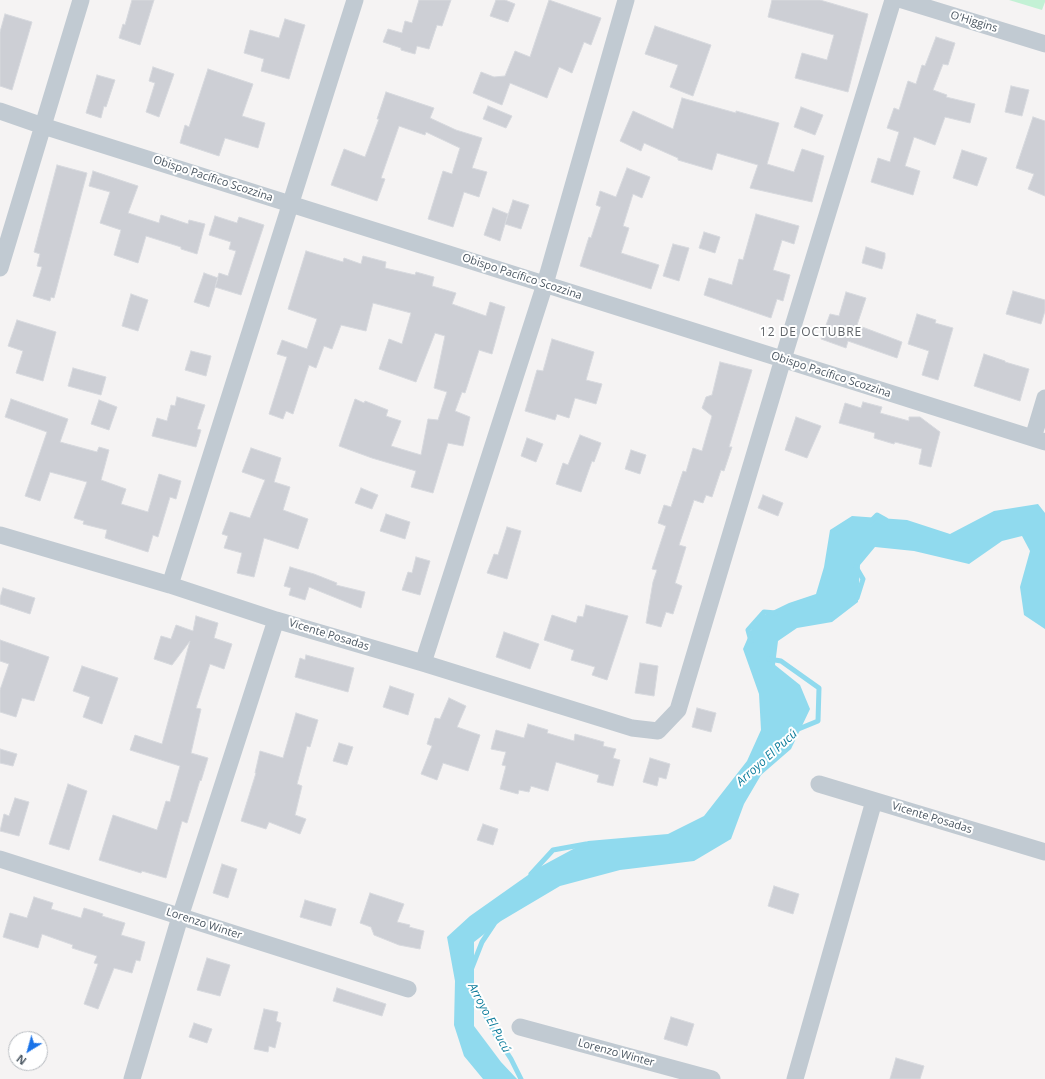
<!DOCTYPE html>
<html>
<head>
<meta charset="utf-8">
<style>
  body { margin:0 }
  #map { position:relative; width:1045px; height:1079px; overflow:hidden; background:#f5f3f3; font-family:"Open Sans",sans-serif }
  canvas { display:block }
  .north { position:absolute; left:8px; top:1031px; width:40px; height:40px; box-sizing:border-box; background:#fff; border:1px solid #b7bbc0; border-radius:50%; rotate:217deg; font-size:11px; font-weight:700; line-height:16px; text-align:center; color:#4a5661 }
  .north::after { content:''; display:block; margin:auto; width:14px; height:18px; background:#1a73e8; clip-path:polygon(50% 0,100% 100%,50% 72%,0 100%) }
</style>
</head>
<body>
<div id="map">
<canvas width="1045" height="1079"></canvas>
<div class="north">N</div>
</div>
<script>
const g = document.querySelector('canvas').getContext('2d');
g.lineJoin = 'round';
function paint(path, color) { g.fillStyle = color; g.fill(path, 'evenodd'); }
const poly = rows => new Path2D(rows.map(r => 'M' + r).join(''));
function trace(path, color, width, dash) { g.strokeStyle = color; g.lineWidth = width; g.lineCap = dash ? 'butt' : 'round'; g.setLineDash(dash || []); g.stroke(path); }
function label(font, color, halo, rows, align = 'center') {
  g.font = font + ' "Open Sans",sans-serif'; g.lineWidth = 4; g.setLineDash([]); g.textBaseline = 'middle'; g.strokeStyle = halo; g.fillStyle = color; for (const [text, x, y, turn = 0] of rows) {
    g.save(); g.translate(x, y); g.rotate((+turn || 0) * Math.PI / 180); g.textAlign = isNaN(turn) ? turn : align; if (halo) g.strokeText(text, 0, 0); g.fillText(text, 0, 0); g.restore();
  }
}
paint(poly([
  [1009,0,1045,0,1045,2,1042,10]
]), '#c3f1d5');
paint(poly([
  [1038,504,1045,513,1045,629,1024,615,1020,587,1030,551,1022,536,1002,541,969,564,914,551,875,547,860,565,858,602,832,622,797,628,778,641,775,665,800,685,810,709,791,749,761,775,744,804,731,839,694,861,620,870,560,886,501,921,474,942,474,1026,501,1062,517,1079,483,1079,464,1056,454,1025,455,981,447,937,470,916,538,868,588,841,668,834,704,816,747,761,761,730,759,694,743,649,756,619,789,603,816,594,824,567,830,530,852,516,907,520,950,534,994,511]
]), '#90daee');
trace(poly([
  [870,522,877,515,886,520],
  [856,567,863,579,857,598],
  [751,641,748,630,764,612,776,613],
  [769,659,781,661,819,688,818,721,796,730],
  [531,874,553,850,586,844],
  [471,970,482,942,494,924],
  [471,987,495,1034,511,1059,521,1079]
]), '#90daee', 5);
const building = poly([
  [132,0,154,0,140,45,119,38,123,24,125,25,132,0],
  [419,0,451,0,442,26,437,25,429,49,417,46,415,54,401,50,401,48,383,42,388,29,402,33,405,21,412,23,419,0],
  [496,0,505,0,515,4,508,22,490,16,496,0],
  [549,0,601,18,591,45,584,42,572,73,559,67,547,98,510,83,502,105,473,93,481,72,494,77,505,76,515,51,530,57,549,0],
  [772,0,820,0,868,14,848,92,795,78,802,53,827,60,834,35,768,17,772,0],
  [5,14,32,22,12,90,0,86,0,32,5,14],
  [285,19,305,25,289,79,261,71,264,59,244,53,250,30,279,38,285,19],
  [655,26,711,45,693,96,670,87,678,65,645,54,655,26],
  [936,37,955,43,948,65,943,64,933,90,947,95,946,97,975,104,970,123,945,117,935,145,914,137,905,166,920,171,913,195,871,182,878,158,890,162,899,132,887,128,894,108,899,110,908,81,916,84,922,65,925,66,936,37],
  [153,67,174,74,159,117,146,112,155,83,149,81,153,67],
  [208,69,253,84,242,116,265,123,258,148,225,138,219,156,180,143,185,125,189,127,208,69],
  [97,75,115,80,106,107,104,106,101,118,86,113,97,75],
  [1011,86,1029,90,1022,116,1005,112,1011,86],
  [386,92,434,108,430,118,456,130,482,138,472,168,487,172,479,197,464,192,453,227,428,219,443,171,452,174,460,148,426,132,425,135,399,126,381,178,385,179,377,201,331,185,344,149,365,157,379,119,377,119,386,92],
  [682,98,736,113,736,111,779,123,767,164,794,172,802,149,824,156,812,202,750,188,758,165,717,153,712,170,678,160,678,158,644,143,641,151,620,141,633,111,673,129,682,98],
  [488,106,512,116,506,128,483,119,488,106],
  [801,107,823,115,815,135,794,127,801,107],
  [1033,117,1045,121,1045,196,1028,189,1034,174,1016,168,1033,117],
  [962,150,987,158,977,186,953,178,962,150],
  [57,165,87,173,54,298,51,297,50,301,33,296,42,267,37,266,40,254,34,252,57,165],
  [627,168,650,177,642,198,633,194,623,226,629,228,621,253,659,265,651,289,580,266,589,237,591,238,601,207,596,205,600,191,616,197,627,168],
  [93,171,138,186,128,213,159,223,161,215,188,224,189,220,205,224,197,254,181,249,181,247,146,236,138,263,114,255,121,230,100,223,110,192,89,186,93,171],
  [513,200,529,205,521,229,505,224,513,200],
  [493,208,508,214,500,241,484,235,493,208],
  [756,214,799,226,794,244,782,240,773,270,790,275,783,301,777,299,771,318,704,295,709,278,732,285,739,259,743,260,756,214],
  [215,216,237,223,239,217,264,225,241,295,215,287,219,273,228,276,236,251,229,249,231,242,209,235,215,216],
  [704,232,720,237,715,253,699,248,704,232],
  [673,244,689,248,679,281,663,276,673,244],
  [866,247,885,253,885,258,882,269,862,263,866,247],
  [306,251,343,262,344,258,361,264,363,256,386,262,385,268,415,275,416,272,434,277,432,286,456,293,452,304,486,316,490,302,505,307,492,354,479,350,465,393,462,392,455,411,470,417,463,446,448,443,433,493,411,487,416,471,372,458,339,446,355,399,364,403,365,401,388,410,386,416,401,421,391,446,421,455,428,419,438,420,447,392,434,388,445,336,435,333,416,382,379,369,389,339,402,344,411,313,373,303,366,331,341,325,332,349,324,346,316,368,309,365,293,414,286,411,283,419,269,414,287,357,277,354,282,340,307,349,317,319,288,309,306,251],
  [204,273,218,278,209,307,194,302,204,273],
  [1013,291,1045,300,1045,311,1041,324,1006,314,1013,291],
  [846,292,866,298,857,325,902,342,897,358,848,341,846,348,821,339,830,314,839,316,846,292],
  [131,294,148,300,138,331,122,326,131,294],
  [917,314,936,320,935,323,953,328,938,380,922,375,929,351,908,344,917,314],
  [17,320,56,332,43,381,16,373,23,351,8,346,17,320],
  [552,339,594,352,586,380,602,384,596,404,575,398,569,418,557,414,555,420,525,411,537,370,543,371,552,339],
  [191,351,211,356,206,376,185,370,191,351],
  [984,354,1005,361,1005,362,1029,369,1020,401,974,386,984,354],
  [720,362,752,370,729,447,732,447,724,471,721,470,712,497,706,495,703,503,694,500,679,545,686,547,675,583,682,586,673,614,666,612,661,627,646,623,653,582,657,570,652,569,666,526,658,523,664,505,671,507,683,471,686,472,693,448,702,451,712,416,702,408,706,397,712,395,720,362],
  [73,368,106,377,101,395,68,386,73,368],
  [177,397,205,405,197,429,201,430,196,447,152,436,157,418,167,421,171,405,175,406,177,397],
  [11,399,68,419,60,442,97,452,99,447,109,450,101,480,126,489,121,504,148,512,159,474,181,481,176,499,170,497,158,537,153,535,148,552,105,538,107,530,83,524,84,521,74,518,87,482,50,472,40,501,25,496,47,432,5,417,11,399],
  [99,400,117,407,109,430,91,424,99,400],
  [863,402,882,407,880,413,909,421,909,417,920,417,940,432,931,467,919,464,922,449,895,442,894,444,874,438,875,433,839,423,845,403,861,408,863,402],
  [796,417,821,426,807,458,785,450,796,417],
  [580,435,601,443,594,462,592,461,581,492,556,484,563,463,568,465,580,435],
  [527,438,543,444,536,462,521,456,527,438],
  [251,448,281,458,274,482,290,487,283,510,308,519,298,549,264,538,254,577,237,573,242,553,224,548,228,536,222,534,230,512,250,518,265,480,242,472,251,448],
  [631,450,646,455,640,474,625,469,631,450],
  [361,488,378,495,372,509,355,503,361,488],
  [763,495,783,503,778,516,758,508,763,495],
  [386,514,410,522,405,539,380,531,386,514],
  [507,527,521,531,507,579,487,573,494,554,498,555,507,527],
  [416,557,430,561,420,595,402,590,408,572,412,573,416,557],
  [290,567,314,574,337,583,336,585,365,592,361,608,309,587,305,600,289,595,291,588,284,586,290,567],
  [3,588,35,598,30,614,0,604,0,598,3,588],
  [586,605,628,616,607,680,592,675,595,667,571,660,574,650,544,640,552,615,576,623,578,616,583,617,586,605],
  [196,616,218,623,214,638,232,644,224,669,210,664,196,708,201,709,191,753,208,758,201,781,200,780,187,823,182,821,166,878,142,871,141,873,99,860,113,815,157,830,166,801,170,802,180,766,130,750,135,735,162,744,190,641,172,665,154,659,161,636,171,639,176,625,193,631,196,616],
  [504,632,539,644,530,669,496,657,504,632],
  [0,640,49,657,34,701,22,698,16,717,0,712,0,690,9,664,0,661,0,640],
  [306,655,354,668,348,692,295,677,300,658,305,660,306,655],
  [640,663,658,666,654,696,635,693,640,663],
  [82,666,118,678,102,724,83,717,90,697,73,691,82,666],
  [390,686,414,694,408,715,383,707,390,686],
  [449,698,466,706,457,727,480,735,468,771,443,763,437,780,421,774,432,746,427,744,435,718,440,719,449,698],
  [697,708,716,713,711,732,692,727,697,708],
  [296,713,318,720,310,747,307,746,297,784,302,786,295,815,306,819,300,834,269,822,266,829,241,821,256,773,255,773,260,751,283,758,296,713],
  [528,724,548,730,547,733,574,741,575,734,604,742,603,746,616,749,613,758,620,760,613,786,597,782,599,775,556,762,548,791,531,786,529,792,519,790,518,794,500,789,506,766,502,765,506,752,491,749,496,730,524,738,528,724],
  [339,743,353,747,347,765,333,761,339,743],
  [0,749,17,754,13,766,0,763,0,749],
  [650,758,670,764,666,779,659,777,657,786,643,782,650,758],
  [68,784,87,791,69,850,49,844,68,784],
  [15,798,29,802,19,836,0,831,4,814,9,816,15,798],
  [483,824,498,829,493,845,477,840,483,824],
  [222,864,237,869,228,898,213,893,222,864],
  [774,886,799,894,793,914,768,906,774,886],
  [370,893,404,904,397,922,410,925,409,927,424,931,420,949,399,945,374,935,371,927,360,923,370,893],
  [34,897,53,903,51,909,81,918,84,908,103,914,102,916,125,923,121,935,145,942,140,961,136,960,132,973,114,968,98,1009,84,1004,98,964,94,963,97,956,72,948,73,945,42,934,38,948,3,937,10,913,27,918,34,897],
  [305,900,336,909,331,926,300,917,305,900],
  [207,958,230,965,220,996,197,990,207,958],
  [337,988,386,1004,382,1016,333,1001,337,988],
  [264,1009,278,1012,276,1021,281,1023,275,1048,269,1046,268,1052,254,1049,264,1009],
  [671,1017,694,1024,687,1046,664,1039,671,1017],
  [194,1023,212,1029,207,1043,189,1037,194,1023],
  [896,1058,924,1066,920,1079,890,1079,896,1058]
]);
paint(building, '#cdcfd5');
trace(building, '#d7d9de', 1);
trace(poly([
  [902,0,1045,44],
  [0,111,43,126,1045,442],
  [0,268,81,0],
  [1033,438,1045,398],
  [0,535,170,585,276,620,423,663,632,728,658,731,678,710,783,359,893,0],
  [170,585,355,0],
  [423,663,545,284,626,0],
  [819,784,1045,852],
  [0,859,408,989],
  [520,1027,712,1079],
  [132,1079,180,917,276,620],
  [795,1079,874,801]
]), '#c1cad2', 17);
label('11px', '#4a5661', '#fff', [
  ["O'Higgins",974,22,17],
  ["Obispo Pacífico Scozzina",213,179,18],
  ["Obispo Pacífico Scozzina",522,277,18],
  ["Obispo Pacífico Scozzina",831,375,18],
  ["Vicente Posadas",329,635,17],
  ["Vicente Posadas",932,818,17],
  ["Lorenzo Winter",204,924,18],
  ["Lorenzo Winter",616,1053,15]
]);
g.letterSpacing = '1px';
label('12px', '#5f6368', '#fff', [
  ["12 DE OCTUBRE",811,333]
]);
g.letterSpacing = '0px';
label('italic 12px', '#0c7c9b', '#fff', [
  ["Arroyo El Pucú",767,758,-42],
  ["Arroyo El Pucú",489,1018,62]
]);
</script>
</body>
</html>
